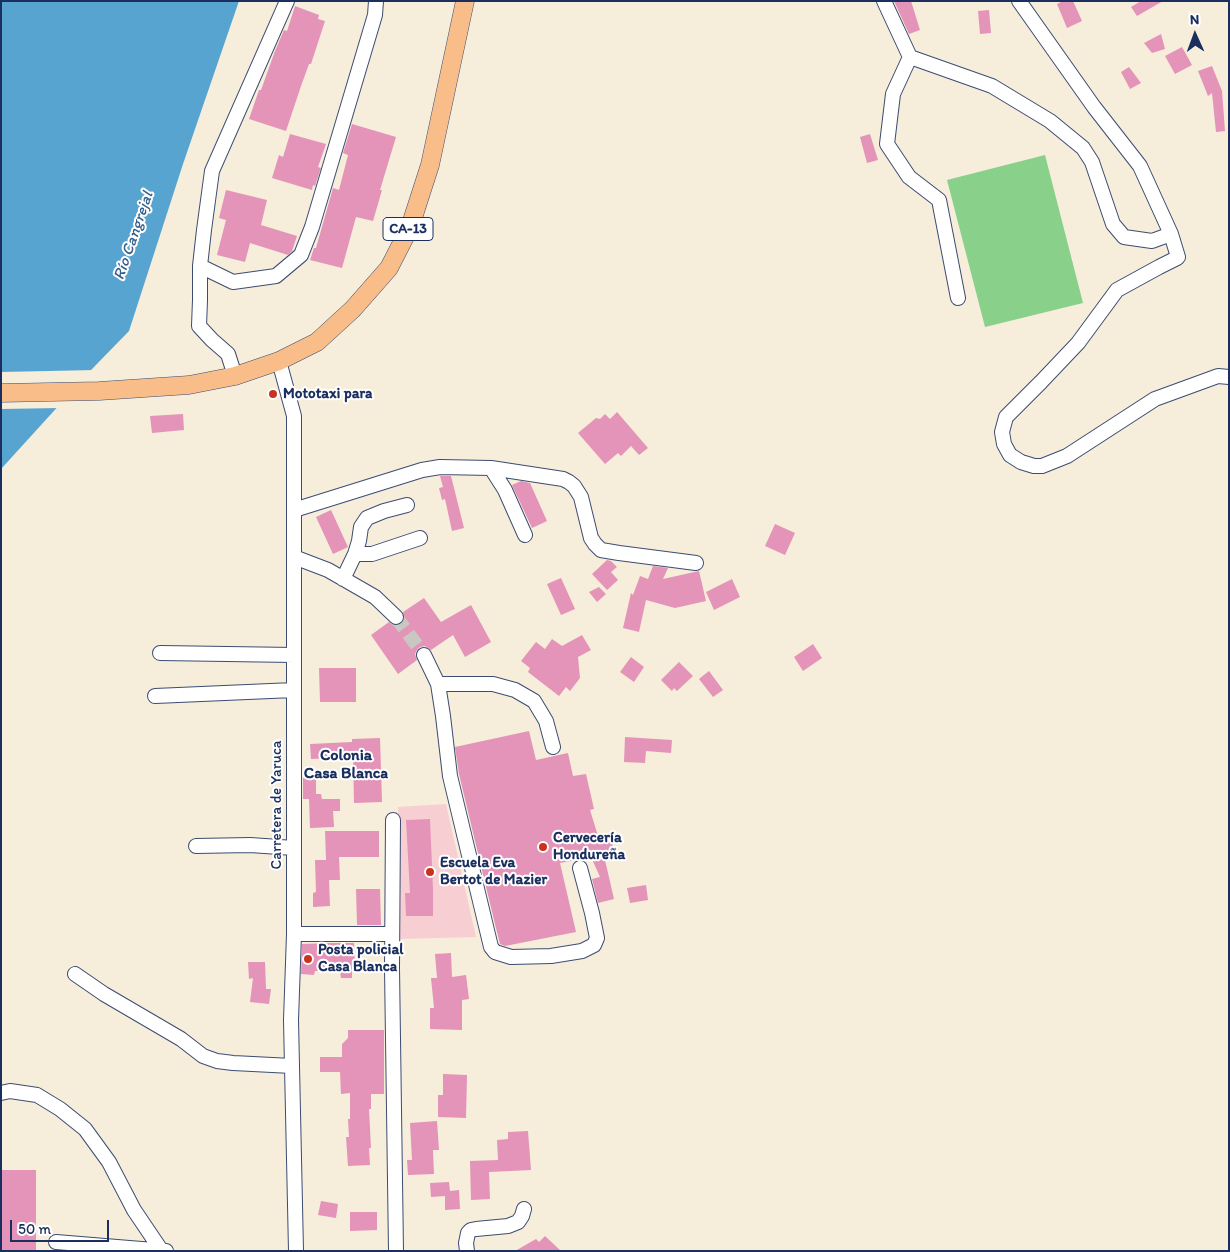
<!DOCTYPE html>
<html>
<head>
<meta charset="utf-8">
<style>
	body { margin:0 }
	#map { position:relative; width:1230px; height:1252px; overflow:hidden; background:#f6eddb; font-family:Itim,sans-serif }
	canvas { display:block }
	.frame { position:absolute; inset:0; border:2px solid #1b2f5e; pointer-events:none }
	.north { position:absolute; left:1170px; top:10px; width:50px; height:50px; -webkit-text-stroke:4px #fff; paint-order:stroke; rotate:358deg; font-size:14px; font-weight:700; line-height:20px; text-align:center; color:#1b2f5e }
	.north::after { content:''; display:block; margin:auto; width:18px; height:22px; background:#1b2f5e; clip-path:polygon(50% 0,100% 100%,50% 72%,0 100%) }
	.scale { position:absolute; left:10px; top:1220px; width:99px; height:22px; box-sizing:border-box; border:2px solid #1b2f5e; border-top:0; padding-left:6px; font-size:15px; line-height:18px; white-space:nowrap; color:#1b2f5e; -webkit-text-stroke:4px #fff; paint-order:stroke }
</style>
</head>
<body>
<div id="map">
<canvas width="1230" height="1252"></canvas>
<div class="frame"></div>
<div class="north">N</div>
<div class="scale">50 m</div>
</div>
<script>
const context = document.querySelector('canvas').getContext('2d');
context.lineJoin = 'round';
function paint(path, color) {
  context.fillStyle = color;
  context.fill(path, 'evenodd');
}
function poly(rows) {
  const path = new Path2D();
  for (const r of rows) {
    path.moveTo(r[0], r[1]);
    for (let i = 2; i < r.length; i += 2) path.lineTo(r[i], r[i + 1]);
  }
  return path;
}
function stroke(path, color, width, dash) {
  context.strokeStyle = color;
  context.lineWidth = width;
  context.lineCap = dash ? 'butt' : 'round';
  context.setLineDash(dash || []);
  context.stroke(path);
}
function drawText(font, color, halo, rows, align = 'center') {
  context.font = font + ' Itim,sans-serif';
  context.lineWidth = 4;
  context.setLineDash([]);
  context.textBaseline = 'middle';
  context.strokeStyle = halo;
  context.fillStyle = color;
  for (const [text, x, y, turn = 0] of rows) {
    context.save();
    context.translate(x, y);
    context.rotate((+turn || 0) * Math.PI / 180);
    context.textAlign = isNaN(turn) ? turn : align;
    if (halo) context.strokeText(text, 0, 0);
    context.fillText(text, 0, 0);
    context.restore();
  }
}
paint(poly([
	[446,804,476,937,399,939,398,807]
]), '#f7cfd2');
paint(poly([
	[1045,155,1083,303,985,327,947,180]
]), '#89d08a');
paint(poly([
	[1,1,239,1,183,164,129,331,93,368,1,469]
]), '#57a4d0');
paint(poly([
	[95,370,60,408,1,409,1,372]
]), '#f6eddb');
paint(poly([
	[894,1,911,1,920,30,909,34],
	[1063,1,1073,1,1082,21,1067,28,1057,4],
	[1141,1,1163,1,1137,16,1131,7],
	[295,6,319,15,318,19,325,21,311,64,309,64,301,86,286,131,249,119,259,90,261,90,275,51,284,30,287,31],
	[989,10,991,33,980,34,978,11],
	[1161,34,1165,49,1152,53,1144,43],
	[1182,47,1192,65,1175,74,1165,56],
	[1212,66,1222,91,1225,131,1216,132,1212,93,1208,96,1198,71],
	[1129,67,1141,83,1130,89,1121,72],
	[352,124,396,137,380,190,382,190,373,221,356,217,342,268,310,260,314,248,316,248,333,188,339,190,348,155,343,153],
	[290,134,326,144,318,167,321,168,315,186,313,185,312,190,272,178,279,155,283,157],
	[870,134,878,160,867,163,860,137],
	[226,190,267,200,261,225,297,236,292,251,288,255,250,243,245,262,217,255,226,220,219,218],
	[617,412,648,448,639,455,631,446,621,456,618,453,605,464,578,433,596,418,600,419,605,414,610,419],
	[183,414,184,430,152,433,150,416],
	[440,476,451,476,464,528,452,531,445,499,442,500,439,488,443,487],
	[521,481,530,483,547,521,532,528,512,485],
	[331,510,348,547,333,554,316,517],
	[775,524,795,533,785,555,765,546],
	[607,560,611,561,617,567,611,572,618,580,607,590,592,574],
	[653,566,668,568,663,579,699,571,706,601,675,608,646,600,639,632,623,628,631,593,633,595,640,576,648,579],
	[561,578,575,609,561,615,547,584],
	[732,579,740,597,714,610,706,592],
	[599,587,606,594,597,602,589,592],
	[424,598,441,622,471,605,491,642,465,657,453,635,431,650,425,646,420,647,417,650,415,654,417,660,398,674,371,635,389,622,394,626,398,625,402,623,405,619,403,612],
	[582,635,591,650,578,657,580,678,570,691,566,687,559,696,528,672,530,668,521,661,536,642,545,649,552,639,562,646],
	[813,644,822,658,803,671,794,657],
	[631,657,644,667,634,682,620,672],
	[679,662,693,676,677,691,674,688,672,691,661,680],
	[319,668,356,668,356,702,320,702],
	[709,671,723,690,713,697,699,679],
	[529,731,536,760,568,753,573,776,586,774,594,809,590,810,598,836,610,835,616,857,605,860,614,899,598,903,592,879,600,877,591,857,560,863,576,932,505,946,500,944,494,920,459,774,455,747],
	[625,737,672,740,671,753,646,751,645,763,624,762],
	[380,738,382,802,354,803,353,757,311,759,310,744,352,742,352,739],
	[316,777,316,794,321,794,322,799,340,799,340,811,333,811,334,827,310,828,309,799,303,799,303,778],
	[430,819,433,889,433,916,406,916,405,893,410,893,406,820],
	[325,831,379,831,379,857,339,857,340,880,329,880,330,906,313,907,313,893,316,892,315,860,326,860],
	[646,885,648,900,630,903,627,888],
	[356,889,380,889,381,925,357,925],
	[330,943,354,943,355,968,352,968,352,978,341,978,340,971,315,971,314,975,301,974,302,944],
	[451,953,452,977,466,975,469,999,462,1000,462,1030,430,1029,430,1008,434,1008,431,978,437,978,435,954],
	[248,962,265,962,266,989,271,989,269,1004,250,1002,253,978,249,979],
	[348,1030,384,1030,384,1094,371,1094,371,1109,369,1109,371,1148,369,1148,370,1165,348,1166,346,1137,349,1137,348,1119,350,1119,350,1093,341,1094,340,1072,320,1072,320,1057,342,1057,342,1044,348,1038],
	[443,1074,467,1075,466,1118,438,1117,438,1095,443,1095],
	[437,1121,439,1150,433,1150,434,1174,408,1175,407,1160,412,1160,410,1123],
	[528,1131,531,1170,489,1172,490,1199,471,1200,470,1161,498,1160,497,1140,508,1139,508,1132],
	[1,1170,36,1170,36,1251,1,1251],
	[449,1182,450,1191,459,1190,460,1209,445,1210,445,1196,431,1197,430,1183],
	[321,1201,338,1204,336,1218,318,1215],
	[350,1212,377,1212,377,1230,350,1231],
	[545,1236,561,1251,515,1251,536,1239,539,1242]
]), '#e394b8');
stroke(poly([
	[396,617,424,655]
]), '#cac7c2', 14, [14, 7]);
const minor = poly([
	[884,1,910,57,893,94,887,144,909,177,939,200,958,298],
	[1019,1,1094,107,1140,166,1171,234,1178,257,1177,258,1159,267,1117,290,1078,343,1041,382,1006,417,1002,432,1004,444,1010,455,1021,462,1034,466,1042,466,1067,456,1155,399,1218,376,1229,377],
	[910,57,992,86,1050,121,1083,148,1092,162,1113,224,1124,237,1152,241,1171,234],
	[200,266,233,282,276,276,301,255,312,227,375,15,376,1],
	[279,361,294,416,294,934,291,1020,296,1251],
	[235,376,228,354,212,340,199,326,200,300,200,266,204,230,212,171,287,1],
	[491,468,505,490,525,535],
	[294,510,422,470,440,467,491,468,563,479,569,482,574,486,581,497,591,538,595,544,601,550,619,553,696,563],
	[355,554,372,554,420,538],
	[294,557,328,570,375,597,396,617],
	[343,579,355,554,359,541,361,527,367,518,384,511,407,505],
	[160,653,294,655],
	[424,655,438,684,443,716,450,776,491,947,495,952,511,957,551,956,582,951,594,945,597,938,592,913,580,868],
	[438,684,493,684,515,690,534,701,546,721,553,747],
	[155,696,294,690],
	[393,820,392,968,396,1251],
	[196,846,250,845,294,848],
	[294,934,392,934],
	[75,974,104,994,181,1039,203,1056,217,1061,233,1063,292,1066],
	[1,1093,10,1091,37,1095,60,1109,85,1129,109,1162,134,1210,161,1250],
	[56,1242,166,1251],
	[467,1251,466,1243,468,1233,471,1230,476,1229,508,1226,518,1222,522,1216,524,1209]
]);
const major = poly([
	[1,393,99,391,189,385,235,376,279,361,317,342,353,309,389,268,410,227,430,165,465,1]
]);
stroke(minor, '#3c4c71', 16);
stroke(major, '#3c4c71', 19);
stroke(minor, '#fff', 14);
stroke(major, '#f8bd89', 18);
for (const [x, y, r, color] of [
	[273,394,5,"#c8321e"],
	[543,847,5,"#c8321e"],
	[430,872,5,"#c8321e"],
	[308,959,5,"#c8321e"]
]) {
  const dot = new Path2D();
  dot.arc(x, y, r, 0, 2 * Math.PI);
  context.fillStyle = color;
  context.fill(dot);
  stroke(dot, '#fff', 2);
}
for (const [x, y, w] of [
	[408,229,50]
]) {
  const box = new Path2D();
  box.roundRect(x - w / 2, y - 11.5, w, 23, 4);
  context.fillStyle = '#fff';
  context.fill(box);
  stroke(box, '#1b2f5e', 1);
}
drawText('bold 14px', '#1b2f5e', null, [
	["CA-13",408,229]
]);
drawText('bold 15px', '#1b2f5e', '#fff', [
	["Mototaxi para",283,394],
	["Cervecería",553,838],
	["Hondureña",553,855],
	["Escuela Eva",440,863],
	["Bertot de Mazier",440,880],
	["Posta policial",318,950],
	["Casa Blanca",318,967]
], 'left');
drawText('15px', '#1b2f5e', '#fff', [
	["Carretera de Yaruca",277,805,-90]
]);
drawText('italic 16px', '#335e8c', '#fff', [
	["Río Cangrejal",134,236,-71]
]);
drawText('bold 16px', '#1b2f5e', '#fff', [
	["Colonia",346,756],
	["Casa Blanca",346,774]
]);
</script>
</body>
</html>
